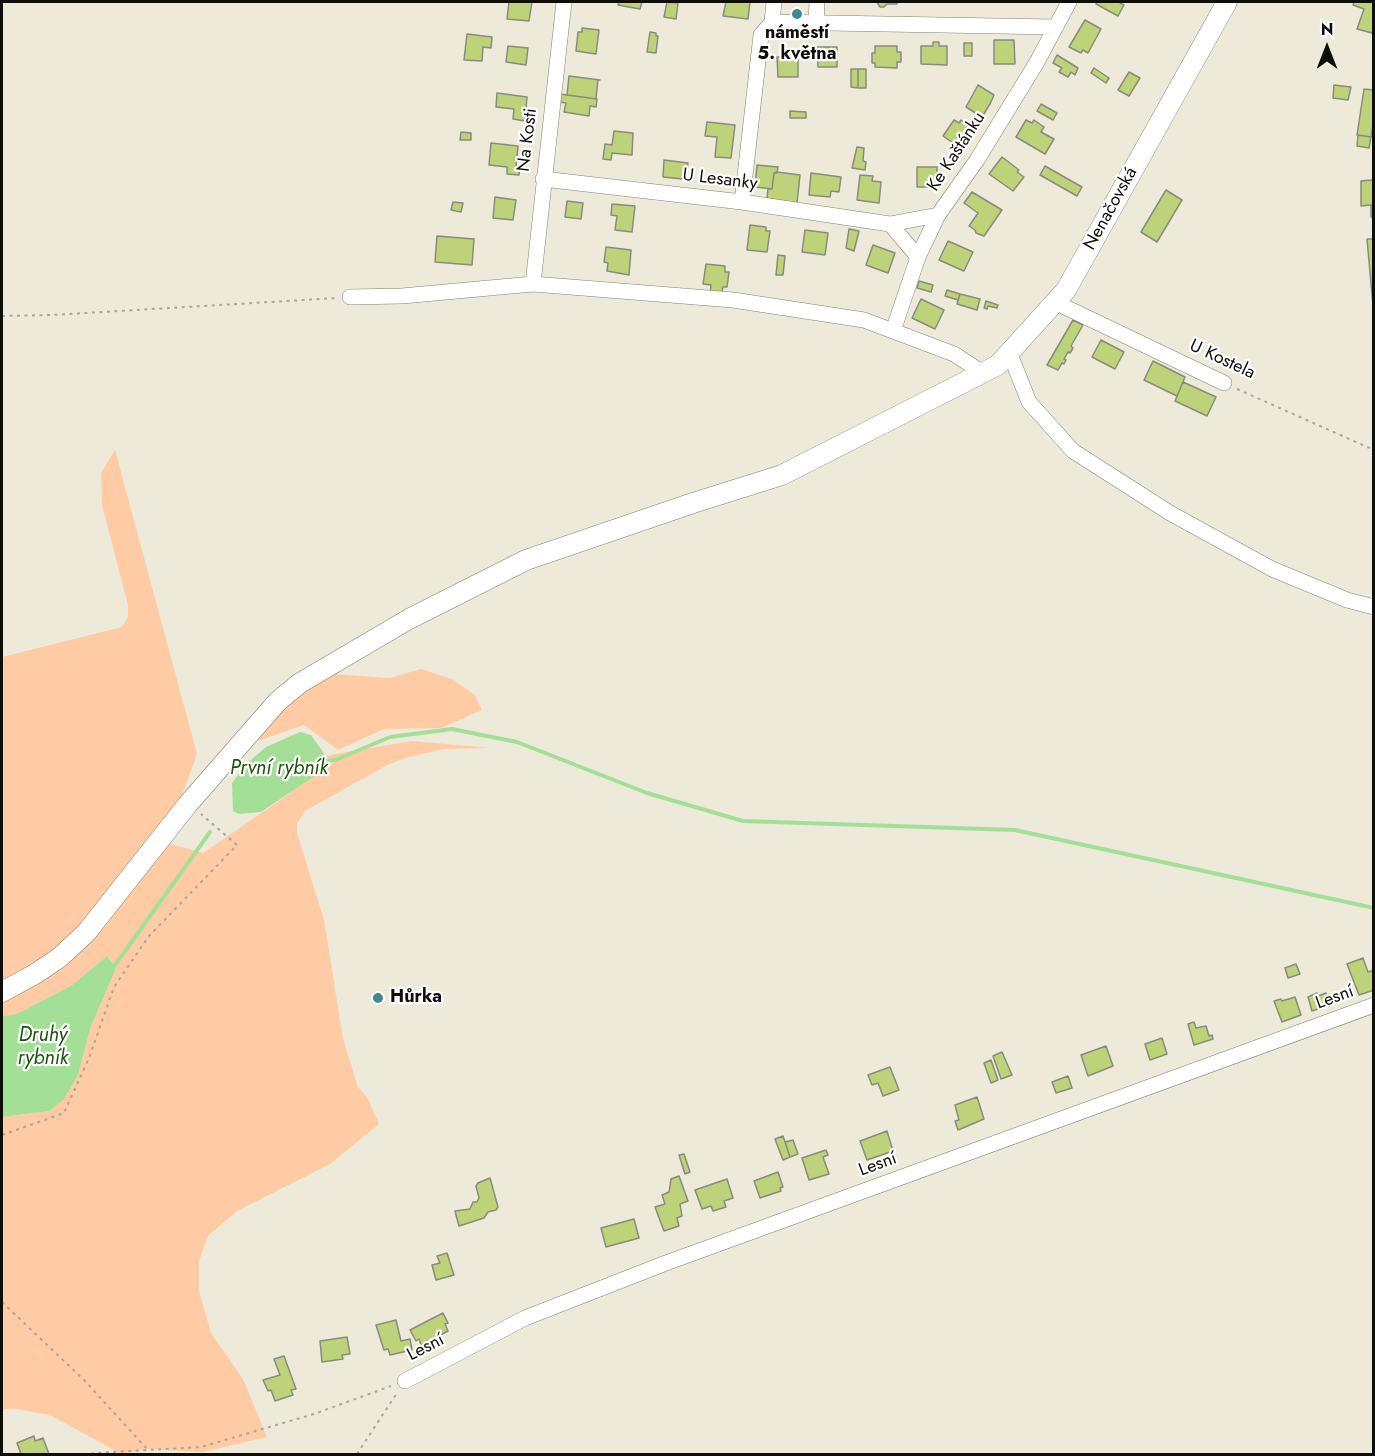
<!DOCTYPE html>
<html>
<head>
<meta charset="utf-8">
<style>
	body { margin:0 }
	#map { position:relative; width:1375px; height:1456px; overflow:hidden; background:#edeada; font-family:Jost,sans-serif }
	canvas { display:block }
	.frame { position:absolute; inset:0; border:3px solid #0e0d08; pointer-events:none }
	.north { position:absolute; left:1297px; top:18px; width:60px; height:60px; -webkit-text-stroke:4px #fff; paint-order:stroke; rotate:0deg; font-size:16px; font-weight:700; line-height:24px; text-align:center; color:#0e0d08 }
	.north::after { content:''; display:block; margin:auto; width:21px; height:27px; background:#0e0d08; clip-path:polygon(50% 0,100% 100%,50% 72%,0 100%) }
</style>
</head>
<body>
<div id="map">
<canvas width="1375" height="1456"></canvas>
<div class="frame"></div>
<div class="north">N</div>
</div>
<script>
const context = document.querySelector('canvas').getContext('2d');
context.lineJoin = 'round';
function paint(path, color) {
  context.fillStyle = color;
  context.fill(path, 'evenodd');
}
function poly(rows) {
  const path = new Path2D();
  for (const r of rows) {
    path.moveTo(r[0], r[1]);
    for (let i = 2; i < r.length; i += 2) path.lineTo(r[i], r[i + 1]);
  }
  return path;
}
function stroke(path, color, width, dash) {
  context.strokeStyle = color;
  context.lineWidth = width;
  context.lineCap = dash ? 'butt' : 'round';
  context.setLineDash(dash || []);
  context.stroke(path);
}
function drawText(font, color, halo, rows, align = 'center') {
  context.font = font + ' Jost,sans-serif';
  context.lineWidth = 4.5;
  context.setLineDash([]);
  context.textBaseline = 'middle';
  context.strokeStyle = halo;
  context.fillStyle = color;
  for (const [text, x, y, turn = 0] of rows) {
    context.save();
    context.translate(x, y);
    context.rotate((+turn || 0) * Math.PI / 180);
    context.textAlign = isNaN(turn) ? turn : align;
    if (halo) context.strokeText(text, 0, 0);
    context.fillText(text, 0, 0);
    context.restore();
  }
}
paint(poly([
	[115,450,197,754,181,798,80,927,54,951,2,983,2,657,122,627,128,617,128,605,102,505,101,473],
	[421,669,452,679,475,695,482,710,441,728,384,729,338,750,304,725,258,741,277,714,308,688,332,674,390,678],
	[412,741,490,748,444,749,409,757,389,764,305,811,297,823,297,833,324,920,343,1039,358,1087,367,1097,379,1124,330,1164,237,1211,208,1236,199,1261,199,1291,211,1333,243,1379,267,1437,203,1452,148,1449,121,1454,50,1415,16,1409,2,1409,2,1117,49,1111,78,1075,91,1026,115,971,115,966,107,956,72,985,17,1014,2,1016,2,1000,167,843,203,853,289,794,326,760,324,756]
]), '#fecba4');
paint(poly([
	[300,732,311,735,323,752,326,760,319,773,261,812,239,814,233,811,232,783,246,764,266,747],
	[107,956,115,966,115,971,91,1026,78,1075,64,1099,49,1111,2,1117,2,1016,17,1014,72,985]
]), '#a4df97');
stroke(poly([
	[323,762,338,759,390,737,452,729,517,742,647,793,743,821,1015,830,1374,908],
	[113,968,210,832]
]), '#a4df97', 4);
const building = poly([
	[509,2,532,2,529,21,507,19,509,2],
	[619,2,642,2,640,9,618,5,619,2],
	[667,2,678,3,676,19,664,17,667,2],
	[726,2,750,2,748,19,723,16,726,2],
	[877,2,897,2,897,4,887,4,884,7,880,7,877,2],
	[1097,2,1121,2,1120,3,1124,5,1118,16,1096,4,1097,2],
	[1354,2,1374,2,1374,29,1372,33,1357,29,1364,9,1353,5,1354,2],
	[1085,20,1101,29,1088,53,1083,50,1081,53,1069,47,1085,20],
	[582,28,599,30,596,54,576,51,578,32,582,32,582,28],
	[650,32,656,33,656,36,658,36,656,53,647,52,650,32],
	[467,34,492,37,491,48,483,47,482,61,464,60,467,34],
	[994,40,1014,40,1015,64,994,64,994,40],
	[933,42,939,42,939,46,947,46,947,65,921,64,921,46,933,46,933,42],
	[964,43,972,43,972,56,964,56,964,43],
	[508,46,528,48,526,65,506,62,508,46],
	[875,46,897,46,897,52,901,52,901,62,897,62,897,68,875,67,875,63,872,63,872,53,875,53,875,46],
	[817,47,837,47,837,67,818,67,817,47],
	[784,53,798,53,798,77,778,77,777,57,784,57,784,53],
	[1057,55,1078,68,1075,75,1071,72,1068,77,1059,72,1062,68,1053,63,1057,55],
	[1094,68,1109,78,1106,83,1091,73,1094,68],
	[851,69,858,69,858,88,851,87,851,69],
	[858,69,866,69,866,88,858,88,858,69],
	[1129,72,1140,78,1129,96,1118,90,1129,72],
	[569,76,600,80,598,80,596,98,597,99,567,95,569,76],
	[978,85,994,95,990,104,982,117,966,107,978,85],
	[1334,85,1351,87,1348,100,1333,98,1334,85],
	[1364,89,1374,90,1374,118,1371,137,1357,135,1364,89],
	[497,93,527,97,525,121,513,119,514,109,496,107,497,93],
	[560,94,597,99,596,107,590,106,589,116,564,112,566,103,559,102,560,94],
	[1041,104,1057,113,1053,120,1037,111,1041,104],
	[790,111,806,112,806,118,790,118,790,111],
	[954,120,959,123,961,120,968,125,966,128,971,132,959,147,943,136,954,120],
	[1026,120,1032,123,1034,120,1044,127,1041,132,1054,139,1045,154,1016,137,1026,120],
	[707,122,735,125,731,158,715,157,717,137,705,136,707,122],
	[614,131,633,133,632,155,612,153,611,160,603,159,605,144,612,145,614,131],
	[461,132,471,133,471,140,460,140,461,132],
	[1358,135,1371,137,1369,148,1357,146,1358,135],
	[491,143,518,146,516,167,520,167,519,175,507,174,507,167,489,165,491,143],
	[857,147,864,148,863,161,866,162,865,170,852,168,857,147],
	[1002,157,1019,170,1017,172,1024,177,1013,191,989,174,1002,157],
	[664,160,688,163,687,171,683,171,682,179,663,177,664,160],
	[757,165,778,167,777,173,774,173,772,189,755,187,757,165],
	[1045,166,1082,187,1077,196,1040,175,1045,166],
	[917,167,937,167,937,175,941,175,940,187,917,187,917,167],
	[777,172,800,175,797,203,767,199,768,189,772,189,774,173,777,172],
	[811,173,841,177,839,192,831,191,830,197,809,195,811,173],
	[860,175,873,176,872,181,881,182,879,203,857,200,860,175],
	[1371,180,1374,180,1374,217,1371,217,1371,205,1361,206,1361,181,1371,180],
	[1166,190,1182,200,1157,242,1141,232,1166,190],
	[972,192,1002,210,984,236,976,233,975,230,969,226,978,213,964,203,972,192],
	[495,197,516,200,513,220,493,218,495,197],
	[567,201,583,203,581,219,565,217,567,201],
	[453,202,463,203,461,212,451,210,453,202],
	[612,204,635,206,632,232,615,230,617,216,611,215,612,204],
	[750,225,766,227,766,231,770,231,767,252,747,250,750,225],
	[849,229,859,231,854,251,846,248,849,229],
	[805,230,828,233,825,255,802,252,805,230],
	[437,236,474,239,472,265,435,262,437,236],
	[1367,239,1374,239,1374,317,1367,239],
	[948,241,973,252,964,271,939,260,948,241],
	[873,245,895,253,888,273,866,265,873,245],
	[606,247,631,250,629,275,607,271,608,263,604,262,606,247],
	[778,255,785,256,783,275,776,275,778,255],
	[706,264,725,266,725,272,729,272,727,287,723,287,721,297,710,296,711,285,703,284,706,264],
	[919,281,933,285,931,292,917,288,919,281],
	[947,290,960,294,958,300,945,296,947,290],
	[960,294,980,299,977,310,957,304,960,294],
	[921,299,944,310,935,329,912,318,921,299],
	[986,301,998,305,997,308,988,306,987,309,984,308,986,301],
	[1073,320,1083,325,1071,346,1073,348,1070,353,1068,352,1064,359,1066,360,1064,364,1062,363,1058,370,1047,365,1073,320],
	[1101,340,1124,352,1115,369,1092,357,1101,340],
	[1153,361,1185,377,1177,396,1144,380,1153,361],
	[1183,382,1216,397,1207,416,1175,401,1183,382],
	[1363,958,1368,972,1374,970,1374,990,1359,995,1347,964,1363,958],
	[1296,964,1300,974,1288,978,1285,968,1296,964],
	[1317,993,1318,996,1326,993,1330,1005,1312,1011,1308,997,1317,993],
	[1295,997,1301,1015,1282,1022,1274,1001,1281,999,1282,1001,1295,997],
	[1194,1022,1196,1028,1206,1026,1209,1036,1212,1035,1213,1039,1194,1045,1188,1024,1194,1022],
	[1162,1038,1167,1054,1150,1060,1145,1044,1162,1038],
	[1106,1046,1113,1066,1088,1076,1081,1055,1106,1046],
	[1002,1052,1012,1075,1001,1079,993,1056,1002,1052],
	[991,1060,998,1080,991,1083,984,1063,991,1060],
	[890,1067,899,1090,883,1096,878,1083,872,1085,868,1075,890,1067],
	[1068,1076,1072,1088,1056,1093,1052,1082,1068,1076],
	[977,1097,984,1119,958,1130,955,1121,959,1120,955,1105,977,1097],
	[887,1131,893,1151,867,1160,860,1141,887,1131],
	[783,1136,790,1157,783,1160,775,1139,783,1136],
	[793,1140,798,1154,790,1157,785,1142,793,1140],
	[826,1150,828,1155,823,1157,829,1174,809,1180,802,1158,826,1150],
	[684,1154,690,1172,685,1174,679,1155,684,1154],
	[778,1172,783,1187,780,1188,781,1191,760,1198,754,1181,778,1172],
	[679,1176,688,1201,680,1204,682,1216,677,1218,679,1226,664,1231,655,1207,665,1204,662,1195,669,1192,671,1179,679,1176],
	[490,1178,498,1207,496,1210,488,1212,484,1218,459,1226,455,1211,470,1209,473,1202,477,1202,479,1198,476,1186,478,1183,490,1178],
	[727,1179,733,1198,724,1201,726,1207,713,1211,711,1206,702,1209,695,1190,727,1179],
	[634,1219,639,1238,606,1247,601,1228,634,1219],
	[447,1253,454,1275,436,1280,432,1265,440,1263,437,1256,447,1253],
	[443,1313,448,1323,445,1324,448,1331,421,1345,419,1339,416,1341,410,1330,443,1313],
	[396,1320,401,1341,410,1339,412,1350,390,1355,388,1349,384,1350,376,1325,396,1320],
	[347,1337,350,1354,342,1355,343,1359,322,1362,320,1341,347,1337],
	[284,1356,296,1389,291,1390,293,1395,275,1401,271,1390,268,1391,263,1380,280,1375,274,1359,284,1356],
	[34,1436,35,1441,43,1438,49,1454,21,1454,17,1443,34,1436]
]);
paint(building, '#bed27a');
stroke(building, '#888c7d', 1.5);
const minor = poly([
	[772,22,1054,27],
	[772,22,774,2],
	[816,23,817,2],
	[543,179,742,202,890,224,938,215],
	[742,202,761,35,772,22],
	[890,224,918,257],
	[533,284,564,2],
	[350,297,402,296,533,284,733,300,864,320,954,354,983,373],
	[1059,299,1065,307,1224,383],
	[893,331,918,257,938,215,977,160,1037,62,1069,2],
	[1010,354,1029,402,1073,451,1170,513,1272,569,1347,600,1374,607],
	[405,1381,525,1318,666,1263,1374,1005]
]);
const tertiary = poly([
	[2,992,35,974,59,958,86,933,188,804,278,701,300,683,409,619,526,560,693,503,782,475,998,365,1066,290,1227,2]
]);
stroke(minor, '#848173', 16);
stroke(tertiary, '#848173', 21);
stroke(poly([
	[2,316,52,315,337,298],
	[1237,389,1374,450],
	[2,1135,64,1113,89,1058,114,987,149,936,237,845,201,814],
	[2,1302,85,1381,147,1449],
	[91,1454,94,1453,201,1447,314,1414,391,1386],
	[357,1454,397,1393]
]), '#a9a69a', 2, [3, 4.5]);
stroke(minor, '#fff', 15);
stroke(tertiary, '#fff', 20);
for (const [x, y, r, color] of [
	[797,14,6,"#41898d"],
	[378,998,6,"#41898d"]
]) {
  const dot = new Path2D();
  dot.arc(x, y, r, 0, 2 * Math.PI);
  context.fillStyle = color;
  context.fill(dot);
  stroke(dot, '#fff', 2);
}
drawText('bold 18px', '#0e0d08', '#fff', [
	["náměstí",797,34],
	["5. května",797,55],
	["Hůrka",390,998,"left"]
]);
drawText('18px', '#0e0d08', '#fff', [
	["Na Kosti",528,140,-83],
	["Ke Kaštánku",957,152,-57],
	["U Lesanky",720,180,7],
	["Nenačovská",1111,209,-61],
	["U Kostela",1222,360,25],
	["Lesní",1335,998,-20],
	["Lesní",878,1165,-20],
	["Lesní",426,1348,-27]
]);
drawText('italic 20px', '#1c530b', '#fff', [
	["První rybník",279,769],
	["Druhý",43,1036],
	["rybník",43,1059]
]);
</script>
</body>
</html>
